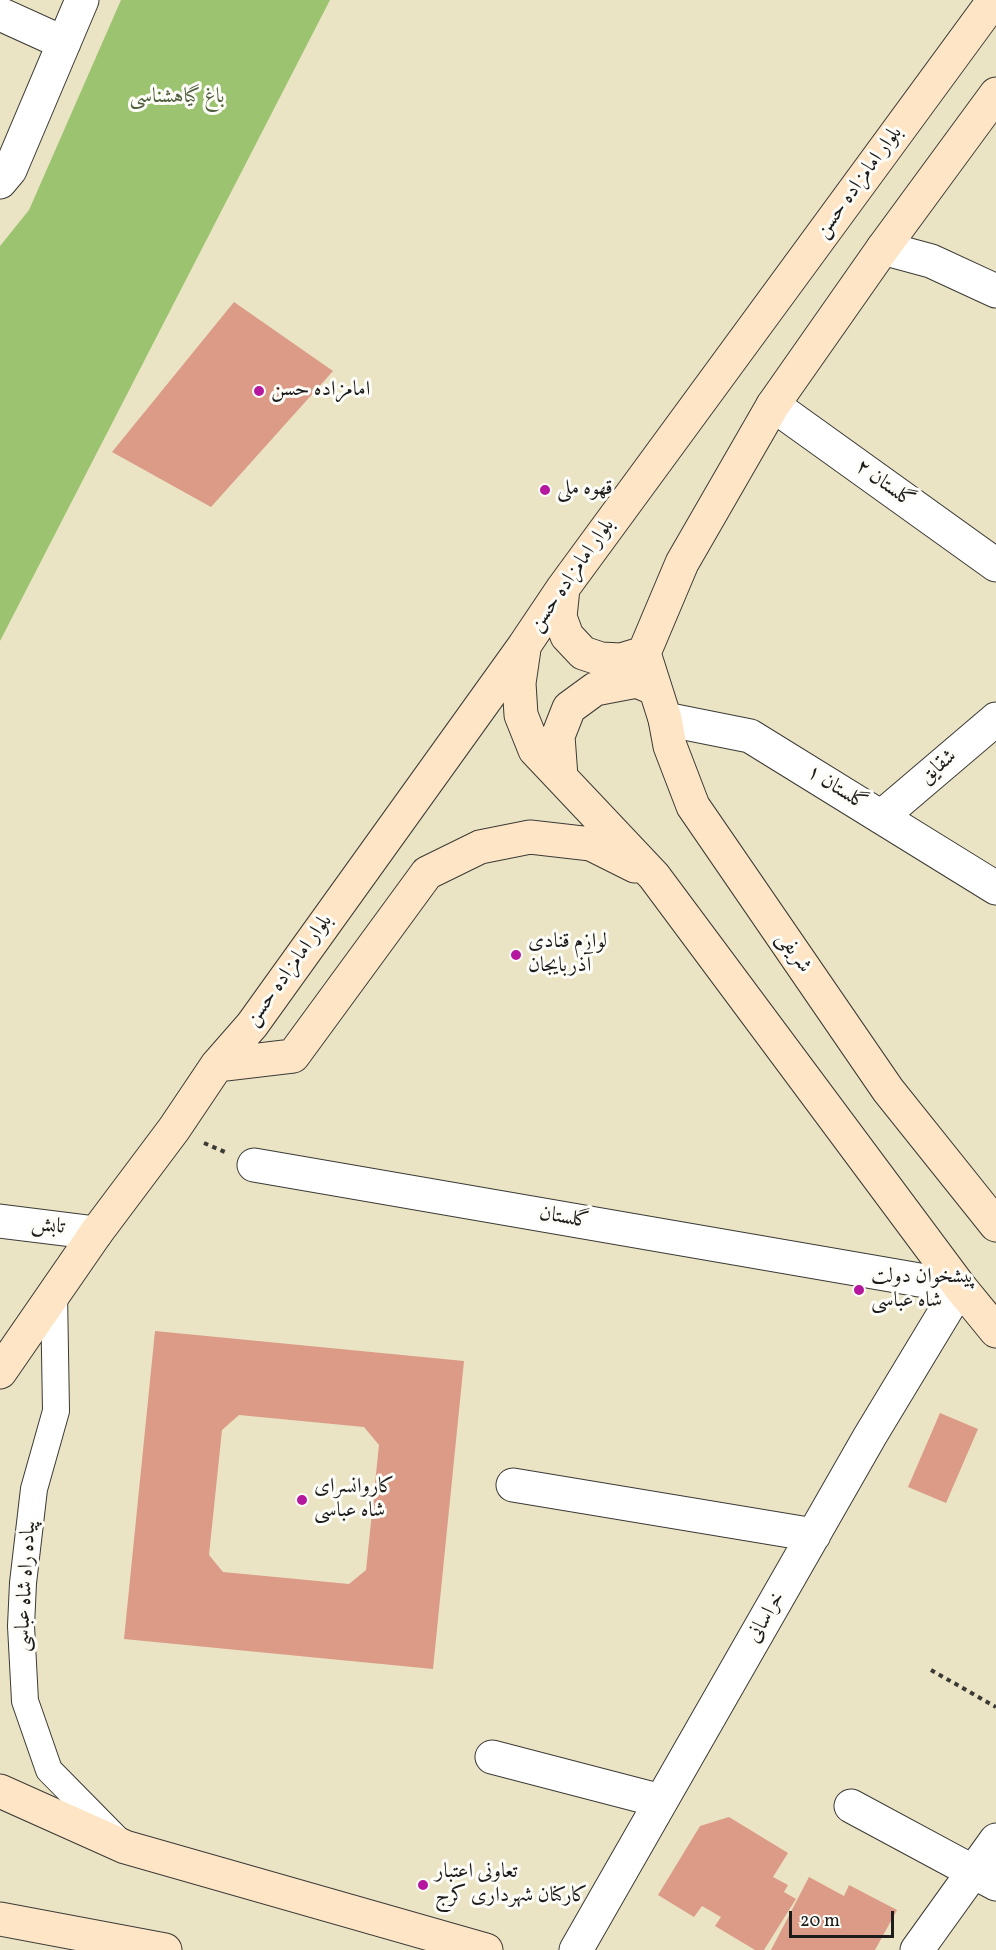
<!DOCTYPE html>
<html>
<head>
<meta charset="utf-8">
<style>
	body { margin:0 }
	#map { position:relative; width:996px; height:1950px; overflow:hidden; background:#eae4c5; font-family:Vollkorn,serif }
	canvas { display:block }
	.scale { position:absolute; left:789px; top:1911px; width:105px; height:27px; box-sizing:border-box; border:3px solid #1c1c1c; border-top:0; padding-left:8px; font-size:18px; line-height:21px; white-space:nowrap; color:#1c1c1c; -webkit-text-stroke:4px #fdfcf7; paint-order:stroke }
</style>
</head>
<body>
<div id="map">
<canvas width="996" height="1950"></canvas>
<div class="scale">20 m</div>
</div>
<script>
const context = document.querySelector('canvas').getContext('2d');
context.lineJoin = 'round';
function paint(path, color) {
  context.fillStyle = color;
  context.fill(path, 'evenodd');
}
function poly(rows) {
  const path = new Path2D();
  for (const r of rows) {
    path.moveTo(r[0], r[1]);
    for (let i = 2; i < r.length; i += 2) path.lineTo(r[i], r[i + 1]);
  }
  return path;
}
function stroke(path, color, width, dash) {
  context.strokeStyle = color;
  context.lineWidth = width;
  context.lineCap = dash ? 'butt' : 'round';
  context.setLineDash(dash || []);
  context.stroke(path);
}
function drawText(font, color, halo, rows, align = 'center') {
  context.font = font + ' Vollkorn,Amiri,serif';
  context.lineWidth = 6;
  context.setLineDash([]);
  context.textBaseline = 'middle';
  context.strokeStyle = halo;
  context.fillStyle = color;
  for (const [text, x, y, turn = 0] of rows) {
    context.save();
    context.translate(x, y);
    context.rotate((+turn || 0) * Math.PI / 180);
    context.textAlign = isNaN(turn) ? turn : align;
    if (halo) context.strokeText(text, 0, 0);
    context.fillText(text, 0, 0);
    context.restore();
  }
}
paint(poly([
	[121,0,330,0,0,641,0,246,29,210]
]), '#9cc470');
paint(poly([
	[234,302,333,371,211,507,112,452],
	[155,1331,464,1361,433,1669,124,1639],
	[239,1415,364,1427,379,1445,366,1570,349,1584,223,1572,209,1555,222,1430],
	[940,1413,978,1429,946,1503,908,1487],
	[729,1817,788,1853,773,1877,788,1885,784,1892,796,1899,764,1950,755,1950,715,1926,721,1917,702,1906,694,1917,658,1895,700,1826],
	[809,1877,844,1896,849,1885,897,1910,875,1950,771,1950]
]), '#db9b87');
const pedestrian = poly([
	[54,1293,56,1411,34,1489,23,1583,21,1626,25,1701,49,1770,117,1839]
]);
const minor = poly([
	[0,14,64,43],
	[0,182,10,170,82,0],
	[883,248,931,261,996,291],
	[773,405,996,565],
	[665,719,750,736,996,888],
	[881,817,996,719],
	[254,1165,960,1287,870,1436,576,1950],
	[0,1221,96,1233],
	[513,1485,814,1535],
	[492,1757,661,1801],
	[851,1806,996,1884],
	[917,1950,996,1840]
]);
const secondary = poly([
	[563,588,560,617,567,636,583,653,601,659,621,660,644,653],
	[524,649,519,683,521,715,535,750,654,876,960,1287,996,1331],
	[644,653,665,719,670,746,693,806,888,1090,996,1225],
	[644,653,682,563,773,405,883,248,996,94],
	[561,777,558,736,569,708,595,689,637,681,655,689],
	[217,1065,293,1056,427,873,480,847,530,837,591,844,635,866],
	[0,1372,96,1233,174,1129,217,1065,252,1025,524,646,563,588,994,0],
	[0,1791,125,1847,486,1950],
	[0,1919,165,1950]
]);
stroke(pedestrian, '#3b3a35', 28);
stroke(minor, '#3b3a35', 35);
stroke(secondary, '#3b3a35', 35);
stroke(poly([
	[204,1143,225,1152],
	[931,1670,996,1707]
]), '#3b3a35', 4, [4.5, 4.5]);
stroke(pedestrian, '#fff', 26);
stroke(minor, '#fff', 33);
stroke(secondary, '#fee5c5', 33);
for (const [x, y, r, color] of [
	[259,391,6,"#b5179e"],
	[545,490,6,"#b5179e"],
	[516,955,6,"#b5179e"],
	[859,1290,6,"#b5179e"],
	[302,1500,6,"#b5179e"],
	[423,1885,6,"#b5179e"]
]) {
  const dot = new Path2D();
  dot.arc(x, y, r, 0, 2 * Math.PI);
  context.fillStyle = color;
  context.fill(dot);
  stroke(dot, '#fdfcf7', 2);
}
drawText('21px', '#4f5f3e', '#fdfcf7', [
	["باغ گیاهشناسی",177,98]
]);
drawText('21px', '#1c1c1c', '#fdfcf7', [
	["بلوار امامزاده حسن",860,183,-54],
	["گلستان ۲",884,485,36],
	["بلوار امامزاده حسن",573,576,-55],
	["شقایق",939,768,-41],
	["گلستان ۱",836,789,32],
	["شریفی",793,953,55],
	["بلوار امامزاده حسن",290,971,-54],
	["گلستان",564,1219,10],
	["تابش",48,1227,7],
	["پیاده راه شاه عباسی",27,1586,-87],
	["خراسانی",767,1618,-60]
]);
drawText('21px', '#1c1c1c', '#fdfcf7', [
	["امامزاده حسن",271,391],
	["قهوه ملی",557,490],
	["لوازم قنادی",528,943],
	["آذربایجان",528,967],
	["پیشخوان دولت",871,1278],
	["شاه عباسی",871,1302],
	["کاروانسرای",314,1488],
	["شاه عباسی",314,1512],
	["تعاونی اعتبار",435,1873],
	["کارکنان شهرداری کرج",435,1897]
], 'left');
</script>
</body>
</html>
